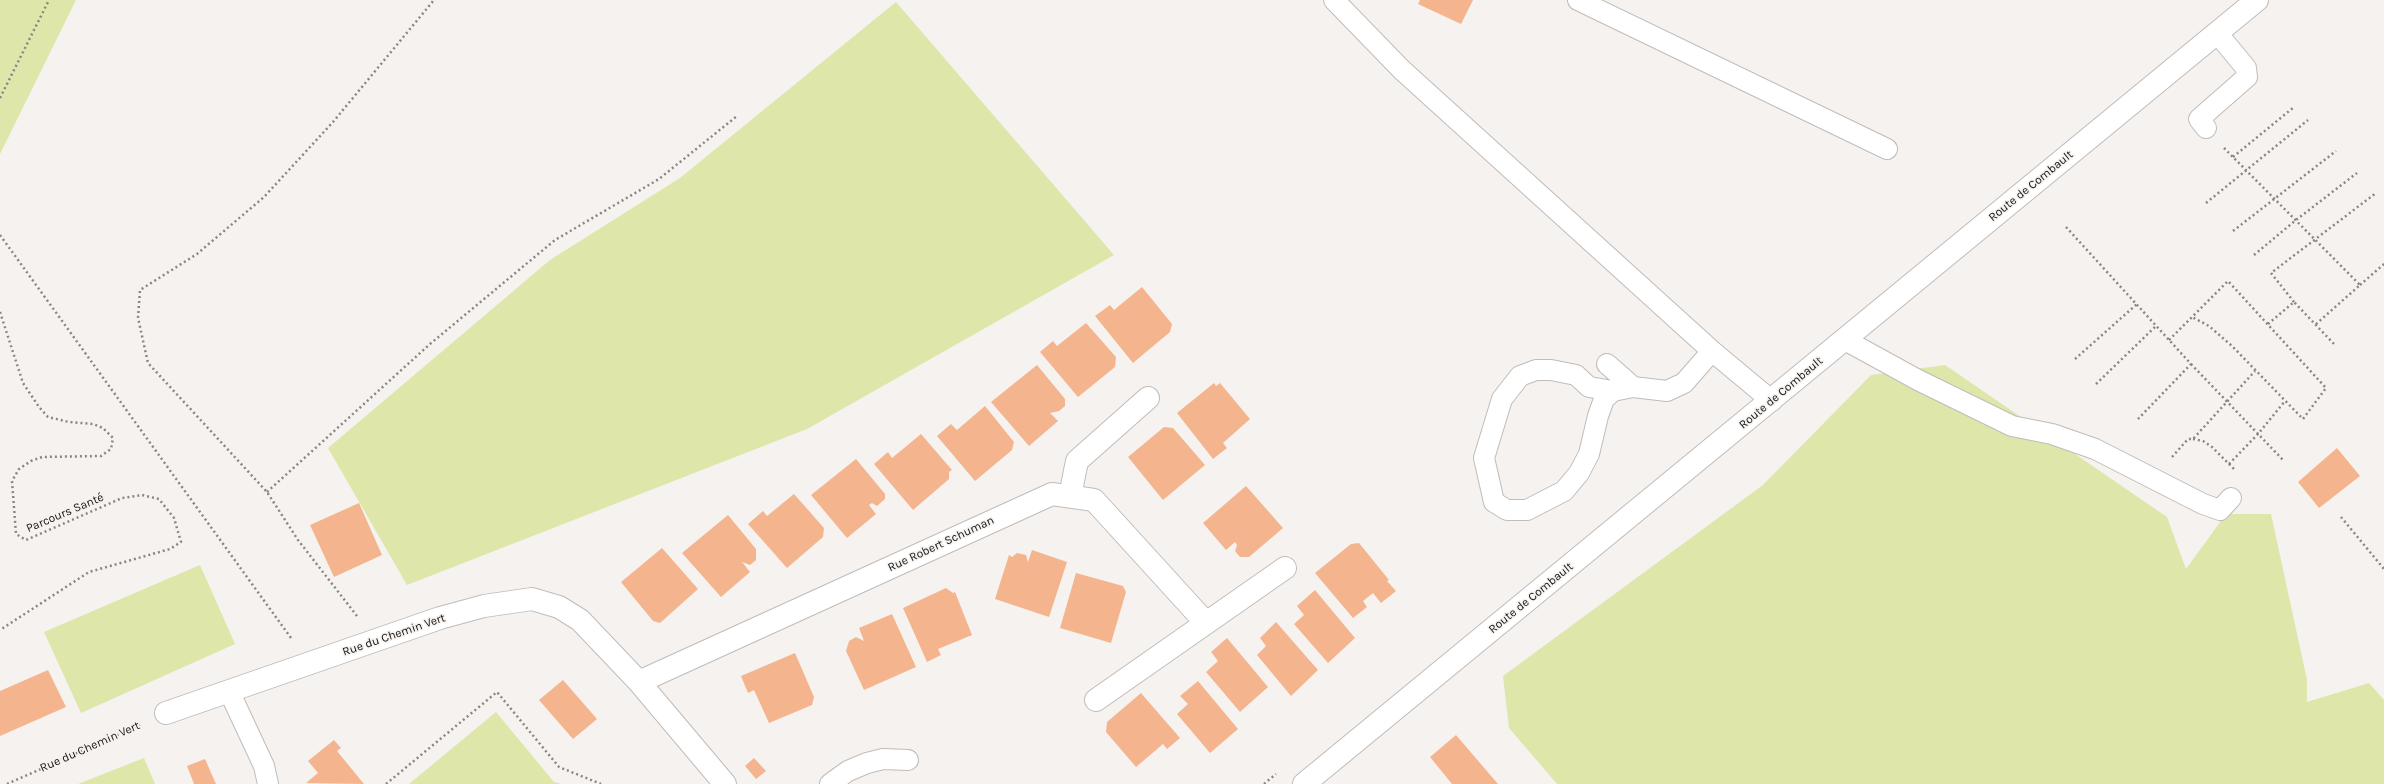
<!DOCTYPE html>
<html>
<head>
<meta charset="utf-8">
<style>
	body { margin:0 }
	canvas { display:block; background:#f5f2ef }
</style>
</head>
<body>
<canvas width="2384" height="784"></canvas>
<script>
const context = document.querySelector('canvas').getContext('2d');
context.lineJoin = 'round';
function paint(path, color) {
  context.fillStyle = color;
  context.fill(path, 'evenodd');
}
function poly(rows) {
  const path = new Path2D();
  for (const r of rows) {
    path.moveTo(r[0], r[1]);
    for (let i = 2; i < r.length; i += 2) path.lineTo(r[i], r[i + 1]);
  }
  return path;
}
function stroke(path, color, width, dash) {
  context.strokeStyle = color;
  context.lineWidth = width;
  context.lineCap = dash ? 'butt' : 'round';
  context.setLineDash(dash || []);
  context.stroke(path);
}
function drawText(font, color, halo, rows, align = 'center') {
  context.font = font + ' Karla,sans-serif';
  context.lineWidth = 3;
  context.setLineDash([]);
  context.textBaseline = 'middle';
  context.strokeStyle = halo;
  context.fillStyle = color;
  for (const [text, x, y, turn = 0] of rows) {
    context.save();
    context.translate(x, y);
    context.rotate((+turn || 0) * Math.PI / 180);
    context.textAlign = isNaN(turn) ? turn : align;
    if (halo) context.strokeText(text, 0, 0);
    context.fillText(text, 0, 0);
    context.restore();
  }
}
paint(poly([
	[0,0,76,0,0,154],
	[896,2,1114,255,807,429,407,585,328,448,550,260,680,178],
	[1945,365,2167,517,2186,569,2226,514,2271,514,2307,680,2307,702,2369,683,2384,700,2384,784,1557,784,1509,728,1503,676,1763,485,1871,375],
	[200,565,235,644,81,713,44,632],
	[496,712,554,782,562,784,409,784],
	[144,758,155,784,78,784]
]), '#dfe6aa');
paint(poly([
	[1420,0,1473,0,1461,24,1418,4],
	[1142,287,1172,324,1170,332,1133,363,1095,316,1110,305,1114,310],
	[1086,323,1116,357,1115,367,1078,397,1040,352,1053,341,1057,346],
	[1037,365,1065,399,1065,406,1059,411,1050,413,1058,421,1029,446,991,402],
	[1214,383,1216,386,1220,383,1250,419,1223,443,1227,448,1213,459,1177,413],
	[985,406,1014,442,1012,450,975,481,937,436,951,424,957,430],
	[1164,427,1173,428,1205,465,1163,500,1128,457],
	[921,434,952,470,949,472,949,479,913,510,874,464,888,452,892,458],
	[2337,448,2360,476,2319,508,2298,482],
	[856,459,885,494,885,499,877,506,872,503,869,505,876,514,847,538,811,495],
	[1246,486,1283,528,1249,557,1240,557,1235,551,1237,545,1235,542,1226,550,1203,523],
	[794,494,824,528,823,537,787,568,748,524,763,511,767,516],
	[359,503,382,555,334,577,310,525],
	[728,515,756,549,756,560,750,565,742,562,750,572,721,597,682,553],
	[1359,543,1389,580,1387,581,1396,591,1381,603,1373,593,1363,601,1367,607,1353,618,1315,573,1351,544],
	[662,548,698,589,660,623,653,621,621,582],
	[1032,550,1067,562,1049,617,995,599,1009,555,1012,557,1017,553,1026,555,1028,562],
	[1076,573,1123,586,1126,592,1111,643,1060,628],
	[946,588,953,593,955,592,972,635,938,649,941,655,927,662,903,608],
	[1315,590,1355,638,1328,663,1294,624,1304,615,1297,606],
	[892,614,916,667,864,690,846,651,849,641,856,637,864,641,859,628],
	[1276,622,1318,670,1291,696,1257,655,1266,646,1260,638],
	[1227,638,1268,687,1240,712,1206,672,1218,661,1211,652],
	[795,653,814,697,812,705,769,723,754,690,748,693,741,676],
	[48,670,66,707,0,736,0,691],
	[563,680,597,719,573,739,539,700],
	[1198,681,1238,729,1210,753,1177,714,1188,704,1180,696],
	[1141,693,1180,738,1167,749,1163,744,1136,767,1106,732,1107,722],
	[1456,735,1498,784,1452,784,1430,757],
	[334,740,341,748,337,751,364,784,306,783,318,773,308,761],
	[754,758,766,771,756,779,745,766],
	[205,759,216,784,194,784,187,766]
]), '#f4b58e');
const service = poly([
	[1334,0,1402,70,1712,351,1772,401],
	[1578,0,1887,149],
	[2206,128,2199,119,2247,77,2246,68,2217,33],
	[1845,340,1918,380,2012,426,2052,434,2095,449,2203,504,2220,510,2231,498],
	[1607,364,1633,387,1667,391,1684,383,1712,351],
	[1613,391,1604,399,1598,416,1589,454,1579,473,1564,491,1527,510,1507,510,1494,502,1484,458,1502,399,1520,376,1536,370,1551,370,1576,375,1589,387,1613,391,1633,387],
	[229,691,264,766,268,784],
	[830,784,848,771,867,763,883,759,908,760]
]);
const minor = poly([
	[1070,496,1077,461,1148,398],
	[639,682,1052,494,1094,500,1206,623],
	[1096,700,1285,568],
	[166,713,440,618,484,606,532,599,559,607,580,620,639,682,725,784]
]);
const tertiary = poly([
	[1304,784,2257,0]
]);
stroke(service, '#c0bcb9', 22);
stroke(minor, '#c0bcb9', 24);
stroke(tertiary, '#c0bcb9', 24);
stroke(poly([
	[0,98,49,0],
	[2224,148,2360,285,2315,325],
	[2233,157,2294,107],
	[2206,203,2308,120],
	[2066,227,2191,364,2138,419],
	[2233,231,2336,151],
	[0,235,291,638],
	[2254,255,2296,220,2357,173],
	[2360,285,2384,264],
	[2294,302,2271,273,2376,193],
	[0,312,23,383,39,407,48,417,69,422,93,424,103,428,113,438,111,449,101,456,42,457,31,461,19,469,12,481,16,534,26,540,122,498,142,495,159,499,174,518,181,542,170,549,89,572,0,630],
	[2268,324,2294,302,2334,344],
	[2169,340,2228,281,2326,388,2303,419,2232,346,2209,326,2192,317],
	[2075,359,2137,304],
	[2191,364,2284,461],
	[2096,384,2156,326],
	[2193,439,2203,441,2212,447,2235,470],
	[2172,457,2188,439,2193,439,2255,371],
	[2229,464,2258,434,2285,401],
	[267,492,430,344,555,240,659,179,737,116],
	[2341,517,2384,569],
	[357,616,298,540,267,492,148,363,138,318,140,290,197,254,264,197,333,122,434,0],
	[7,784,140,725],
	[386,784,497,692,559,767,601,784],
	[1264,784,1276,774]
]), '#888684', 2.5, [2, 3]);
stroke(service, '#fff', 20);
stroke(minor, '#fff', 22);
stroke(tertiary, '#fff', 22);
drawText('12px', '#161413', '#f5f2ef', [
	["Route de Combault",2031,186,-39],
	["Route de Combault",1781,393,-40],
	["Parcours Santé",65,513,-23],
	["Rue Robert Schuman",941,544,-25],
	["Route de Combault",1531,598,-39],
	["Rue du Chemin Vert",394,635,-19],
	["Rue du Chemin Vert",90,747,-24]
]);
</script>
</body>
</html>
